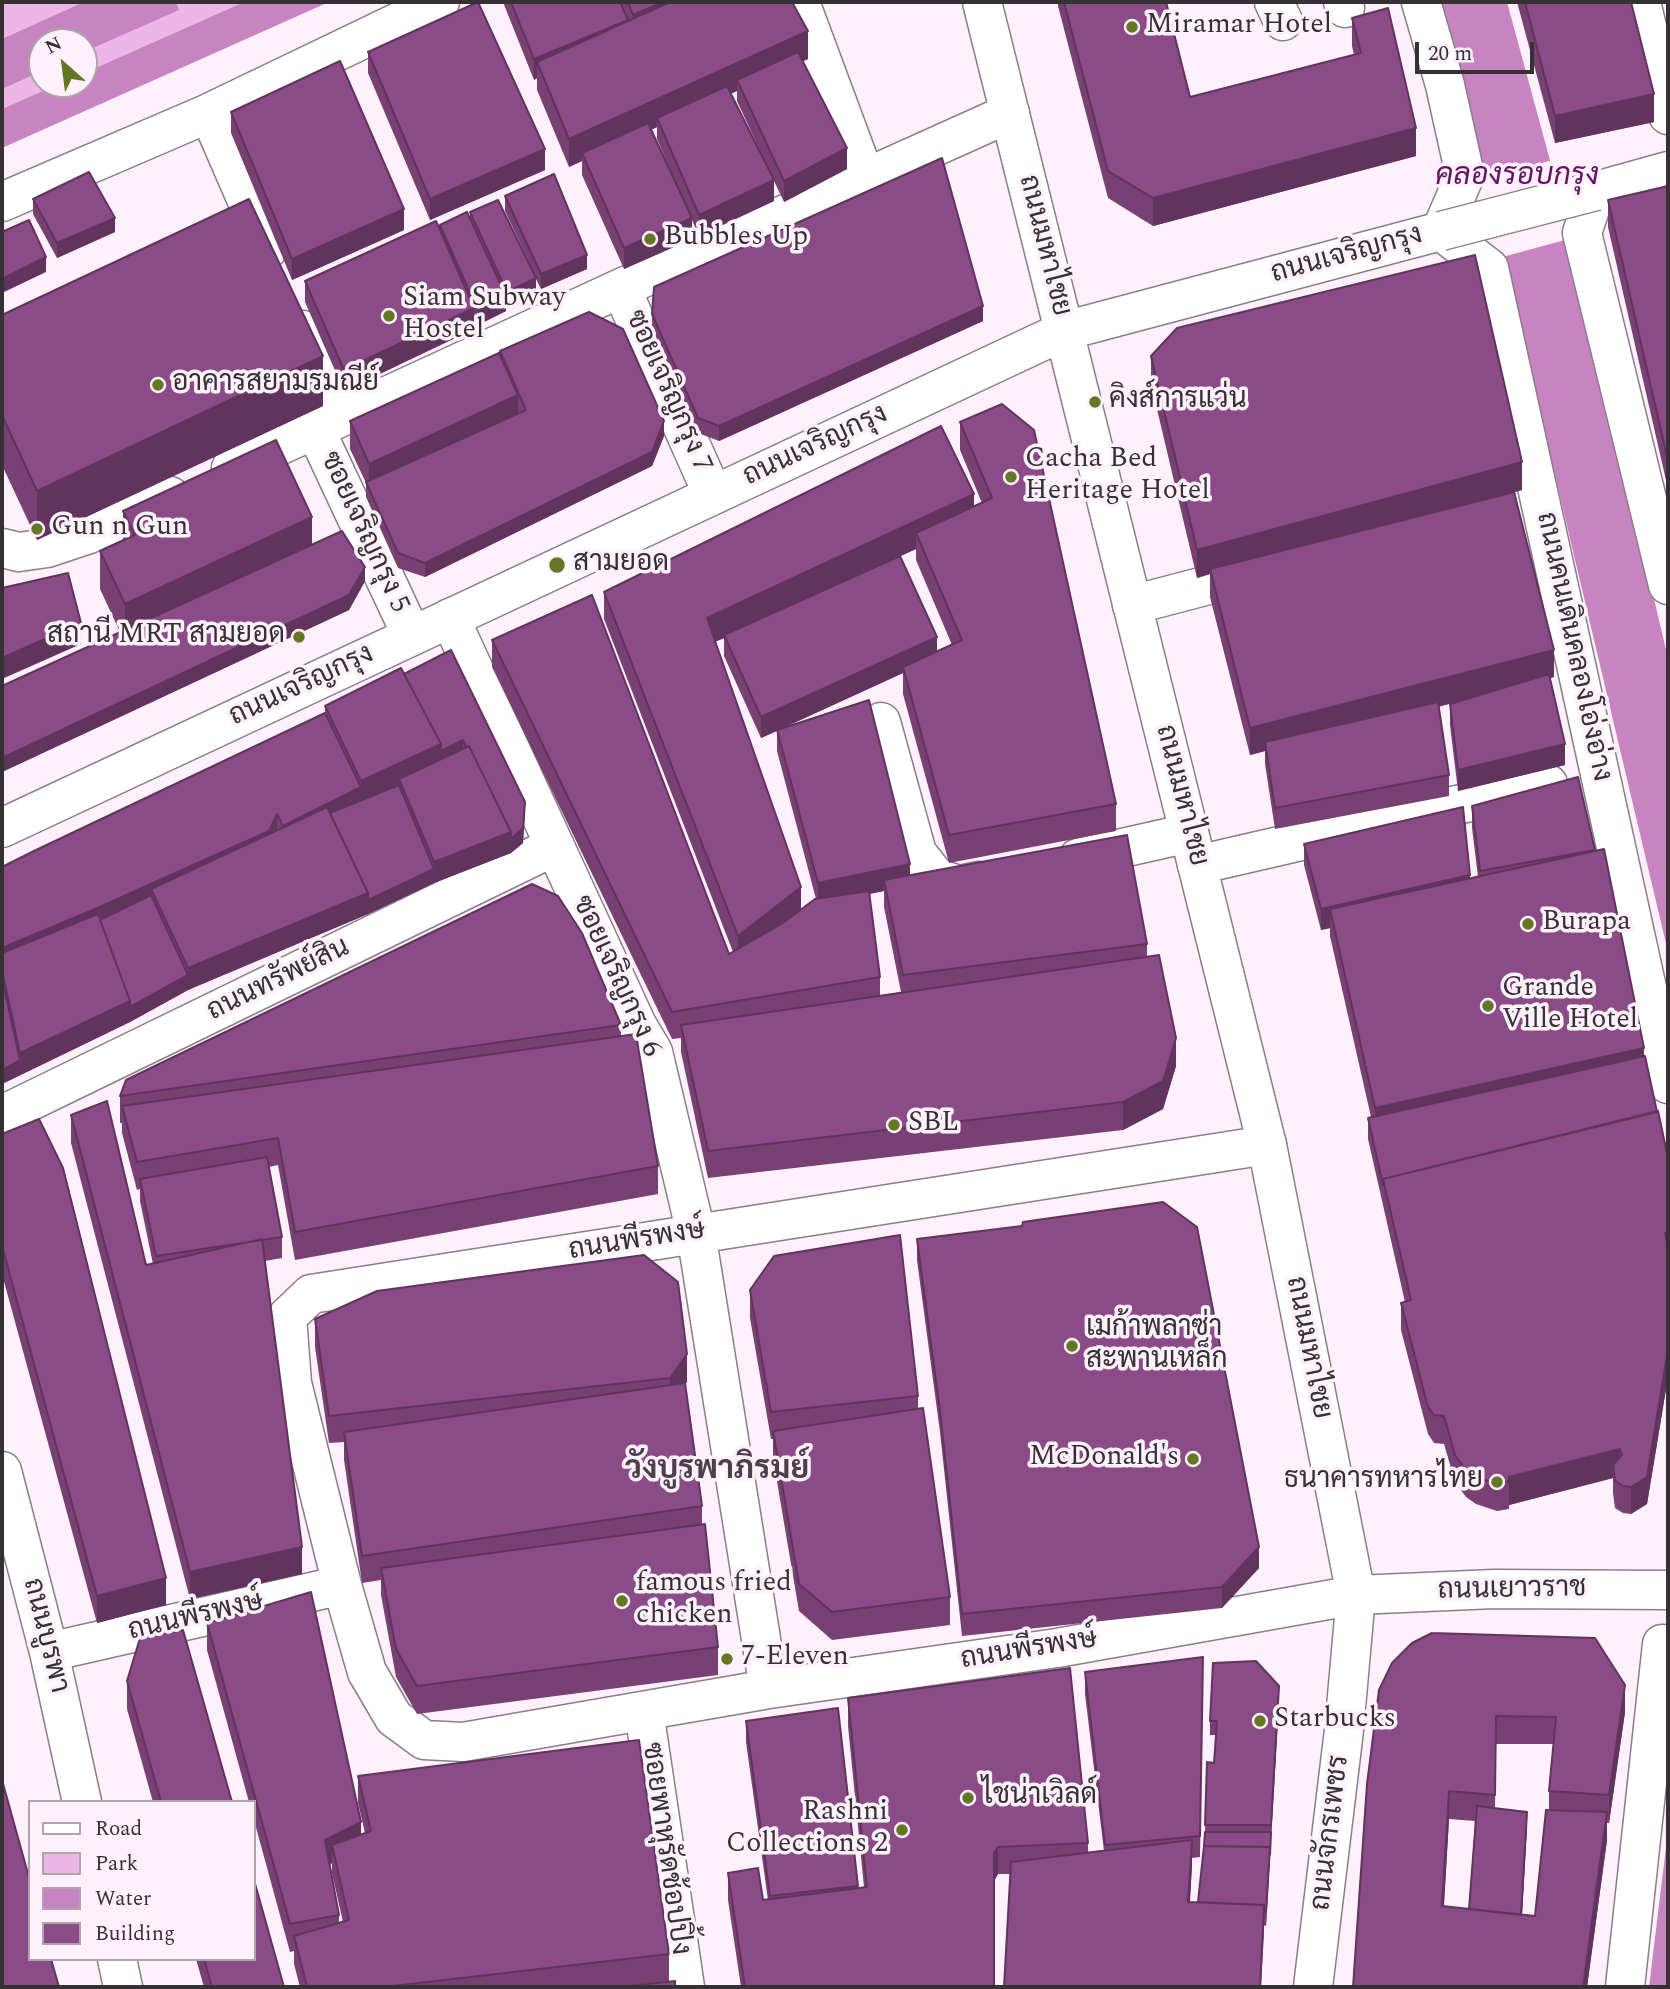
<!DOCTYPE html>
<html>
<head>
<meta charset="utf-8">
<style>
	body { margin:0 }
	#map { position:relative; width:1670px; height:1989px; overflow:hidden; background:#fef1fc; font-family:Spectral,serif }
	canvas { display:block }
	.frame { position:absolute; inset:0; border:4px solid #343034; pointer-events:none }
	.legend { position:absolute; left:28px; top:1800px; width:228px; height:161px; box-sizing:border-box; background:#fef1fc; border:2px solid #ada4ac; margin:0; padding:9px 12px; list-style:none; font-size:21px; color:#343034 }
	.legend li { display:flex; align-items:center; gap:14px; height:35px }
	.legend b { width:35px; border:2px solid #ada4ac }
	.north { position:absolute; left:28px; top:28px; width:70px; height:70px; box-sizing:border-box; background:#fef1fc; border:2px solid #ada4ac; border-radius:50%; rotate:332deg; font-size:19px; font-weight:700; line-height:28px; text-align:center; color:#343034 }
	.north::after { content:''; display:block; margin:auto; width:24px; height:32px; background:#657624; clip-path:polygon(50% 0,100% 100%,50% 72%,0 100%) }
	.scale { position:absolute; left:1415px; top:42px; width:119px; height:32px; box-sizing:border-box; border:4px solid #343034; border-top:0; padding-left:9px; font-size:21px; line-height:24px; white-space:nowrap; color:#343034; -webkit-text-stroke:5px #fef1fc; paint-order:stroke }
</style>
</head>
<body>
<div id="map">
<canvas width="1670" height="1989"></canvas>
<div class="frame"></div>
<ul class="legend">
<li><b style="height:9px;background:#fff"></b>Road</li>
<li><b style="height:19px;background:#ecb7e6"></b>Park</li>
<li><b style="height:19px;background:#c883c1"></b>Water</li>
<li><b style="height:19px;background:#8b4b86"></b>Building</li>
</ul>
<div class="north">N</div>
<div class="scale">20 m</div>
</div>
<script>
const context = document.querySelector('canvas').getContext('2d');
context.lineJoin = 'round';
function paint(path, color) {
  context.fillStyle = color;
  context.fill(path, 'evenodd');
}
function poly(rows) {
  const path = new Path2D();
  for (const r of rows) {
    path.moveTo(r[0], r[1]);
    for (let i = 2; i < r.length; i += 2) path.lineTo(r[i], r[i + 1]);
  }
  return path;
}
function stroke(path, color, width, dash) {
  context.strokeStyle = color;
  context.lineWidth = width;
  context.lineCap = dash ? 'butt' : 'round';
  context.setLineDash(dash || []);
  context.stroke(path);
}
function drawText(font, color, halo, rows, align = 'center') {
  context.font = font + ' Spectral,Sarabun,serif';
  context.lineWidth = 7;
  context.setLineDash([]);
  context.textBaseline = 'middle';
  context.strokeStyle = halo;
  context.fillStyle = color;
  for (const [text, x, y, turn = 0] of rows) {
    context.save();
    context.translate(x, y);
    context.rotate((+turn || 0) * Math.PI / 180);
    context.textAlign = isNaN(turn) ? turn : align;
    if (halo) context.strokeText(text, 0, 0);
    context.fillText(text, 0, 0);
    context.restore();
  }
}
paint(poly([
	[2,2,244,2,84,73,84,42,42,42,42,84,58,84,2,109]
]), '#ecb7e6');
paint(poly([
	[84,2,176,2,179,10,84,52,84,42,42,42,42,71,2,89,2,39],
	[244,2,329,2,2,148,2,109,58,84,84,84,84,73],
	[1437,2,1507,2,1551,164,1668,658,1668,952,1504,260],
	[1668,1831,1668,1987,1649,1987]
]), '#c883c1');
paint(poly([
	[1553,160,1572,238,1499,258,1477,181]
]), '#fef1fc');
const minor = poly([
	[800,2,865,177],
	[1274,2,1283,21],
	[1343,2,1345,8],
	[1421,2,1445,85,1465,175,1441,231,1489,268,1668,1084],
	[1641,2,1668,115],
	[209,113,268,249],
	[1596,191,1582,233,1668,585],
	[2,202,209,113,440,2],
	[621,288,713,495],
	[303,330,341,417],
	[315,429,412,636],
	[231,468,621,288,1010,113],
	[2,548,19,552,47,548,89,534,170,496],
	[1132,605,1262,571],
	[450,618,637,1025,653,1052,696,1233,769,1689],
	[881,722,917,853,937,878,959,885,979,881],
	[1078,858,1189,833],
	[1197,865,1548,784],
	[2,1115,555,846],
	[1267,1145,311,1294,287,1317,292,1383,342,1585,367,1672,394,1718,424,1740,463,1742,769,1689,1057,1648,1356,1595],
	[2,1471,49,1652,82,1802],
	[49,1652,342,1585],
	[644,1711,685,1987],
	[117,1959,123,1987],
	[1625,1987,1662,1644]
]);
const major = poly([
	[982,2,1267,1145,1356,1595,1344,1730,1313,1987],
	[1596,191,1668,171],
	[2,828,1064,331,1441,231],
	[1356,1595,1494,1589,1668,1590]
]);
stroke(minor, '#8a7e88', 41);
stroke(major, '#8a7e88', 41);
stroke(minor, '#fff', 38);
stroke(major, '#fff', 38);
const majorBridge = poly([
	[1441,231,1596,191]
]);
stroke(majorBridge, '#8a7e88', 41, []);
stroke(majorBridge, '#fff', 38);
paint(poly([
	[503,2,792,2,808,59,802,61,847,169,784,202,774,181,774,201,699,236,692,220,692,239,624,269,582,175,582,161,569,167,537,90,537,78,534,80],
	[737,91,737,101,768,168,731,93],
	[657,127,657,139,679,190,651,130],
	[1058,2,1166,2,1190,97,1354,55,1352,46,1352,18,1416,156,1153,226,1108,198,1058,6],
	[1517,2,1631,2,1654,122,1555,143],
	[368,52,545,170,430,220,368,73],
	[231,112,404,230,292,280,231,133],
	[1668,186,1668,489,1608,227,1608,200],
	[505,196,587,269,541,289,536,279,536,292,507,306,506,302,506,311,478,325,474,315,474,329,344,391,305,302,305,281,440,231,440,225,470,220,470,212,530,264,505,211],
	[33,199,115,232,57,258,33,214],
	[652,314,983,321,719,441,698,433,652,328],
	[2,315,323,406,37,540,2,465],
	[500,351,664,436,652,466,425,577,398,568,366,497,366,483,350,449,350,421,500,355],
	[1151,356,1522,490,1515,492,1554,677,1550,678,1565,765,1458,791,1450,725,1450,704,1455,702,1438,707,1449,775,1449,796,1275,829,1265,764,1265,751,1250,755,1210,597,1210,574,1197,578,1151,384],
	[1002,404,1116,804,1116,831,949,863,903,694,903,673,783,728,910,875,1147,944,1147,956,1176,1066,1163,1109,1123,1130,708,1178,681,1052,681,1038,672,1039,492,667,492,640,729,954,733,952,604,619,604,592,974,506,982,503,960,450,960,422],
	[916,549,916,560,952,645,937,652,900,556],
	[724,638,724,656,761,738,777,731,777,751,816,899,801,910,715,642],
	[884,891,884,907,901,992,880,996,880,977,869,894],
	[123,511,312,545,365,581,349,610,2,772,2,686,120,632,100,589,100,551,123,540],
	[451,650,525,816,523,843,511,853,434,883,368,914,188,990,130,1022,2,1084,2,867,325,713,325,706,404,674],
	[1578,777,1668,1158,1668,1377,1647,1504,1631,1514,1623,1513,1615,1508,1613,1493,1613,1478,1509,1505,1509,1509,1497,1511,1476,1504,1466,1497,1455,1482,1444,1444,1434,1443,1428,1434,1401,1330,1401,1303,1405,1302,1368,1139,1368,1118,1371,1117,1330,936,1330,928,1321,930,1304,865,1304,844,1470,878,1478,877,1472,828,1472,806],
	[621,1025,621,1036,658,1166,658,1194,295,1260,278,1165,269,1167,282,1237,282,1258,265,1261,302,1574,190,1599,71,1143,71,1115,146,1265,153,1264,140,1201,140,1189,137,1190,122,1133,122,1123,120,1123,120,1096],
	[2,1134,166,1605,97,1623,2,1274],
	[917,1239,1259,1568,1222,1608,962,1636,940,1432,917,1260],
	[750,1290,918,1396,918,1409,950,1597,950,1625,832,1640,799,1611,773,1458,773,1439,771,1439,750,1318],
	[377,1291,687,1382,685,1384,702,1506,702,1525,718,1647,718,1675,417,1714,396,1677,381,1595,381,1580,362,1583,344,1460,344,1442,329,1443,315,1347,315,1319],
	[207,1623,361,1835,365,1833,358,1803,358,1776,669,1954,669,1981,617,1987,300,1987,294,1964,294,1951,290,1952,254,1820,254,1802,249,1802,207,1650],
	[332,1863,332,1873,343,1922,339,1923,339,1915,330,1865],
	[1085,1672,1203,1679,1200,1857,1192,1858,1190,1902,1198,1902,1205,1832,1207,1762,1214,1763,1216,1735,1210,1735,1210,1721,1279,1700,1266,1926,1011,1874,998,1874,994,1881,994,1987,741,1987,728,1900,728,1873,763,1900,768,1900,746,1742,746,1721,838,1708,858,1888,864,1887,848,1726,848,1698,1088,1843,1088,1853,1104,1851,1085,1694],
	[127,1681,232,1802,153,1802,127,1709],
	[1379,1690,1625,1712,1609,1823,1607,1823,1607,1840,1587,1987,1353,1987],
	[1496,1744,1554,1744,1549,1791,1549,1810,1535,1916,1522,1915,1527,1826,1495,1808],
	[1449,1819,1475,1821,1469,1909,1444,1906],
	[196,1959,254,1959,284,1987,204,1987]
]), '#784073');
paint(poly([
	[663,2,712,2,633,36,633,15],
	[628,20,628,41,537,62,537,78,534,80,534,59],
	[808,31,808,59,741,89,737,80,737,91,660,126,657,118,657,127,585,160,582,153,582,161,569,167,569,139],
	[1654,94,1654,122,1555,143,1555,116],
	[1416,128,1416,156,1153,226,1153,198],
	[847,148,847,169,784,202,784,181],
	[545,149,545,170,430,220,430,199],
	[774,180,774,201,699,236,699,215],
	[404,209,404,230,292,280,292,259],
	[115,218,115,232,57,258,57,243],
	[692,218,692,239,624,269,624,248],
	[587,255,587,269,541,289,541,274],
	[46,257,46,272,2,293,2,279],
	[536,278,536,292,507,306,507,292],
	[506,296,506,311,478,325,478,311],
	[983,306,983,321,719,441,719,426],
	[474,308,474,329,344,391,344,370],
	[323,356,323,406,37,540,37,491],
	[518,395,518,422,369,491,369,464],
	[664,421,664,436,652,466,425,577,425,563],
	[1522,462,1522,490,1211,574,1210,569,1210,574,1197,578,1197,550],
	[974,494,974,522,916,533,916,549,724,637,724,635,724,638,707,645,707,618],
	[312,517,312,555,125,642,125,604],
	[365,567,365,581,349,610,2,772,2,758],
	[81,623,81,644,2,679,2,658],
	[937,637,937,658,903,667,903,673,761,738,761,717],
	[1554,650,1554,677,1266,751,1265,742,1265,751,1250,755,1250,728],
	[463,740,463,755,399,779,399,784,361,802,283,841,283,826,361,787,361,781,441,744],
	[1565,744,1565,765,1458,791,1458,770],
	[525,802,523,843,511,853,511,839],
	[277,814,277,829,269,845,151,889,151,899,2,962,2,948],
	[511,832,511,853,434,883,434,862],
	[910,864,910,885,884,880,884,891,818,904,818,883],
	[434,869,434,883,368,914,188,990,130,1022,2,1084,2,1070,20,1060,20,1053,130,1001,188,975,188,968,368,893],
	[1470,875,1470,896,1330,909,1330,928,1321,930,1321,909],
	[801,887,801,915,738,963,738,936],
	[1176,1038,1176,1066,1163,1109,1123,1130,1123,1102],
	[1644,1048,1644,1075,1375,1136,1375,1108],
	[1668,1349,1668,1377,1647,1504,1631,1514,1631,1487],
	[687,1354,687,1382,670,1405,670,1378],
	[1620,1449,1620,1476,1613,1465,1613,1478,1509,1505,1509,1477],
	[302,1547,302,1574,190,1599,190,1572],
	[1259,1547,1259,1568,1222,1608,1222,1587],
	[166,1578,166,1605,97,1623,97,1596],
	[1625,1685,1625,1712,1609,1823,1609,1795],
	[1279,1686,1279,1700,1266,1926,1266,1912],
	[1449,1791,1449,1819,1442,1934,1442,1906],
	[1527,1812,1527,1826,1521,1931,1521,1917],
	[1607,1812,1607,1840,1587,1987,1583,1987],
	[361,1822,361,1849,332,1845,332,1863,325,1867,325,1840],
	[1192,1840,1192,1868,1188,1929,1188,1902],
	[998,1847,998,1874,994,1881,994,1853],
	[1264,1905,1264,1932,1261,1987,1260,1987]
]), '#61345e');
const building = poly([
	[478,2,545,149,430,199,368,52,478,2],
	[511,2,620,2,628,20,534,59,511,2],
	[628,2,663,2,633,15,628,2],
	[670,2,792,2,808,31,569,139,537,62,670,2],
	[1064,2,1166,2,1190,97,1361,53,1352,18,1388,8,1416,128,1153,198,1108,171,1064,2],
	[1525,2,1631,2,1654,94,1555,116,1525,2],
	[798,52,847,148,784,181,737,80,798,52],
	[340,61,404,209,292,259,231,112,340,61],
	[727,86,774,180,699,215,657,118,727,86],
	[648,123,692,218,624,248,582,153,648,123],
	[942,158,983,306,719,426,698,418,652,314,654,287,942,158],
	[89,172,115,218,57,243,33,199,89,172],
	[554,174,587,255,541,274,505,196,554,174],
	[1668,186,1668,461,1608,200,1668,186],
	[249,199,323,356,37,491,2,415,2,315,249,199],
	[498,200,536,278,507,292,470,212,498,200],
	[467,212,506,296,478,311,440,225,467,212],
	[29,220,46,257,2,279,2,232,29,220],
	[436,221,474,308,344,370,305,281,436,221],
	[1475,255,1522,462,1197,550,1151,356,1177,328,1475,255],
	[589,312,623,329,664,421,652,452,425,563,398,553,366,482,526,410,500,351,589,312],
	[499,353,518,395,369,464,350,421,499,353],
	[1002,404,1034,430,1116,804,949,835,903,667,962,640,916,533,992,498,960,422,1002,404],
	[941,426,974,494,707,618,801,887,738,936,604,592,941,426],
	[276,440,312,517,125,604,100,551,135,535,123,511,276,440],
	[1514,492,1554,650,1250,728,1210,569,1514,492],
	[342,531,365,567,349,595,2,758,2,686,342,531],
	[900,556,937,637,761,717,724,635,900,556],
	[68,573,81,623,2,658,2,588,68,573],
	[592,595,729,954,783,923,815,899,869,891,880,977,672,1012,492,640,592,595],
	[451,650,525,802,523,828,511,839,511,832,469,746,466,747,463,740,441,751,441,744,404,674,451,650],
	[401,668,441,744,361,781,325,706,401,668],
	[1549,674,1565,744,1458,770,1450,704,1549,674],
	[869,700,910,864,818,883,777,730,869,700],
	[1438,702,1449,775,1275,808,1265,742,1438,702],
	[325,713,361,787,283,826,277,814,269,831,95,909,2,948,2,867,34,851,325,713],
	[469,746,511,832,434,862,399,779,469,746],
	[1578,777,1595,850,1480,871,1472,806,1578,777],
	[399,785,434,869,368,900,368,893,330,813,399,785],
	[327,807,368,893,188,968,151,889,327,807],
	[1463,807,1470,875,1321,909,1304,844,1463,807],
	[1127,835,1147,944,903,975,884,880,1127,835],
	[1604,849,1644,1048,1375,1108,1330,909,1604,849],
	[532,884,558,896,582,933,621,1025,120,1096,126,1080,532,884],
	[151,895,188,975,130,1007,130,1001,100,920,151,895],
	[98,914,130,1001,20,1053,2,971,2,953,98,914],
	[1159,955,1176,1038,1163,1081,1123,1102,708,1151,681,1025,1159,955],
	[2,979,20,1060,2,1070,2,979],
	[636,1034,658,1166,295,1232,278,1138,137,1162,122,1106,636,1034],
	[1645,1056,1657,1112,1383,1179,1383,1185,1368,1118,1645,1056],
	[107,1101,146,1265,262,1239,302,1547,190,1572,71,1115,107,1101],
	[1658,1111,1668,1158,1668,1233,1665,1233,1668,1247,1668,1349,1647,1477,1631,1487,1623,1486,1615,1481,1613,1465,1622,1455,1620,1449,1509,1477,1509,1481,1497,1484,1476,1477,1466,1470,1455,1455,1444,1416,1434,1415,1428,1407,1401,1303,1411,1300,1383,1179,1658,1111],
	[39,1119,63,1168,166,1578,97,1596,2,1246,2,1134,39,1119],
	[267,1157,282,1237,156,1256,140,1179,267,1157],
	[1163,1202,1197,1227,1259,1547,1222,1587,962,1614,940,1411,917,1239,1022,1226,1023,1222,1163,1202],
	[900,1235,918,1396,771,1412,750,1290,774,1256,900,1235],
	[644,1255,678,1282,687,1354,670,1378,329,1416,315,1319,377,1291,644,1255],
	[685,1383,702,1506,362,1556,344,1432,685,1383],
	[923,1408,950,1597,832,1612,799,1584,773,1431,923,1408],
	[705,1524,718,1647,417,1686,396,1649,381,1568,705,1524],
	[311,1592,361,1822,325,1840,339,1915,290,1924,207,1623,311,1592],
	[183,1630,232,1802,161,1802,127,1681,140,1638,183,1630],
	[1432,1633,1595,1638,1625,1685,1609,1795,1549,1791,1556,1717,1496,1716,1495,1795,1449,1791,1442,1906,1535,1916,1546,1810,1607,1812,1583,1987,1353,1987,1367,1784,1379,1690,1392,1663,1412,1643,1432,1633],
	[1203,1657,1200,1836,1105,1845,1085,1672,1203,1657],
	[1256,1661,1279,1686,1271,1825,1205,1825,1207,1762,1214,1763,1217,1721,1210,1721,1213,1663,1256,1661],
	[1070,1668,1088,1843,998,1847,994,1853,994,1987,745,1987,728,1873,758,1868,763,1900,867,1887,848,1698,1070,1668],
	[838,1708,858,1886,770,1896,746,1721,838,1708],
	[639,1740,669,1954,384,1987,307,1987,294,1936,349,1920,332,1845,371,1831,358,1776,639,1740],
	[2,1780,30,1881,30,1959,51,1959,59,1987,2,1987,2,1780],
	[1477,1806,1527,1812,1521,1915,1469,1909,1477,1806],
	[1205,1832,1271,1832,1270,1855,1270,1847,1204,1846,1205,1832],
	[1192,1840,1188,1902,1264,1905,1260,1987,1004,1987,1011,1862,1192,1840],
	[1204,1846,1270,1847,1266,1912,1264,1912,1264,1905,1198,1902,1204,1846],
	[254,1880,284,1987,212,1987,204,1959,254,1959,254,1880],
	[675,1981,675,1987,620,1987,675,1981]
]);
paint(building, '#8b4b86');
stroke(building, '#61345e', 2);
for (const [x, y, r, color] of [
	[1132,27,7,"#657624"],
	[650,239,7,"#657624"],
	[389,316,7,"#657624"],
	[158,385,7,"#657624"],
	[1095,402,7,"#657624"],
	[1011,477,7,"#657624"],
	[37,529,7,"#657624"],
	[557,565,9,"#657624"],
	[299,637,7,"#657624"],
	[1528,924,7,"#657624"],
	[1488,1006,7,"#657624"],
	[894,1125,7,"#657624"],
	[1072,1346,7,"#657624"],
	[1193,1459,7,"#657624"],
	[1497,1482,7,"#657624"],
	[622,1601,7,"#657624"],
	[727,1659,7,"#657624"],
	[1260,1721,7,"#657624"],
	[968,1798,7,"#657624"],
	[902,1830,7,"#657624"]
]) {
  const dot = new Path2D();
  dot.arc(x, y, r, 0, 2 * Math.PI);
  context.fillStyle = color;
  context.fill(dot);
  stroke(dot, '#fef1fc', 2.5);
}
drawText('28px', '#343034', '#fef1fc', [
	["Miramar Hotel",1146,27],
	["Bubbles Up",664,239],
	["Siam Subway",403,300],
	["Hostel",403,332],
	["อาคารสยามรมณีย์",172,385],
	["คิงส์การแว่น",1109,402],
	["Cacha Bed",1025,461],
	["Heritage Hotel",1025,493],
	["Gun n Gun",51,529],
	["สามยอด",573,565],
	["สถานี MRT สามยอด",285,637,"right"],
	["Burapa",1542,924],
	["Grande",1502,990],
	["Ville Hotel",1502,1022],
	["SBL",908,1125],
	["เมก้าพลาซ่า",1086,1330],
	["สะพานเหล็ก",1086,1362],
	["McDonald's",1179,1459,"right"],
	["ธนาคารทหารไทย",1483,1482,"right"],
	["famous fried",636,1585],
	["chicken",636,1617],
	["7-Eleven",741,1659],
	["Starbucks",1274,1721],
	["ไชน่าเวิลด์",982,1798],
	["Rashni",888,1814,"right"],
	["Collections 2",888,1846,"right"]
], 'left');
drawText('28px', '#343034', '#fef1fc', [
	["ถนนมหาไชย",1043,246,76],
	["ถนนเจริญกรุง",1347,256,-15],
	["ซอยเจริญกรุง 7",667,392,66],
	["ถนนเจริญกรุง",816,447,-25],
	["ซอยเจริญกรุง 5",363,533,65],
	["ถนนคนเดินคลองโอ่งอ่าง",1572,647,78],
	["ถนนเจริญกรุง",302,687,-25],
	["ถนนมหาไชย",1180,796,76],
	["ซอยเจริญกรุง 6",615,977,65],
	["ถนนทรัพย์สิน",279,981,-26],
	["ถนนพีรพงษ์",637,1242,-9],
	["ถนนมหาไชย",1307,1348,79],
	["ถนนเยาวราช",1512,1591,-1],
	["ถนนพีรพงษ์",196,1618,-13],
	["ถนนบูรพา",44,1636,76],
	["ถนนพีรพงษ์",1029,1651,-9],
	["ถนนจักรเพชร",1332,1833,-83],
	["ซอยพาหุรัดช้อปปิ้ง",664,1849,82]
]);
drawText('italic 30px', '#651262', '#fef1fc', [
	["คลองรอบกรุง",1517,178]
]);
drawText('bold 32px', '#4a4049', '#fef1fc', [
	["วังบูรพาภิรมย์",717,1472]
]);
</script>
</body>
</html>
